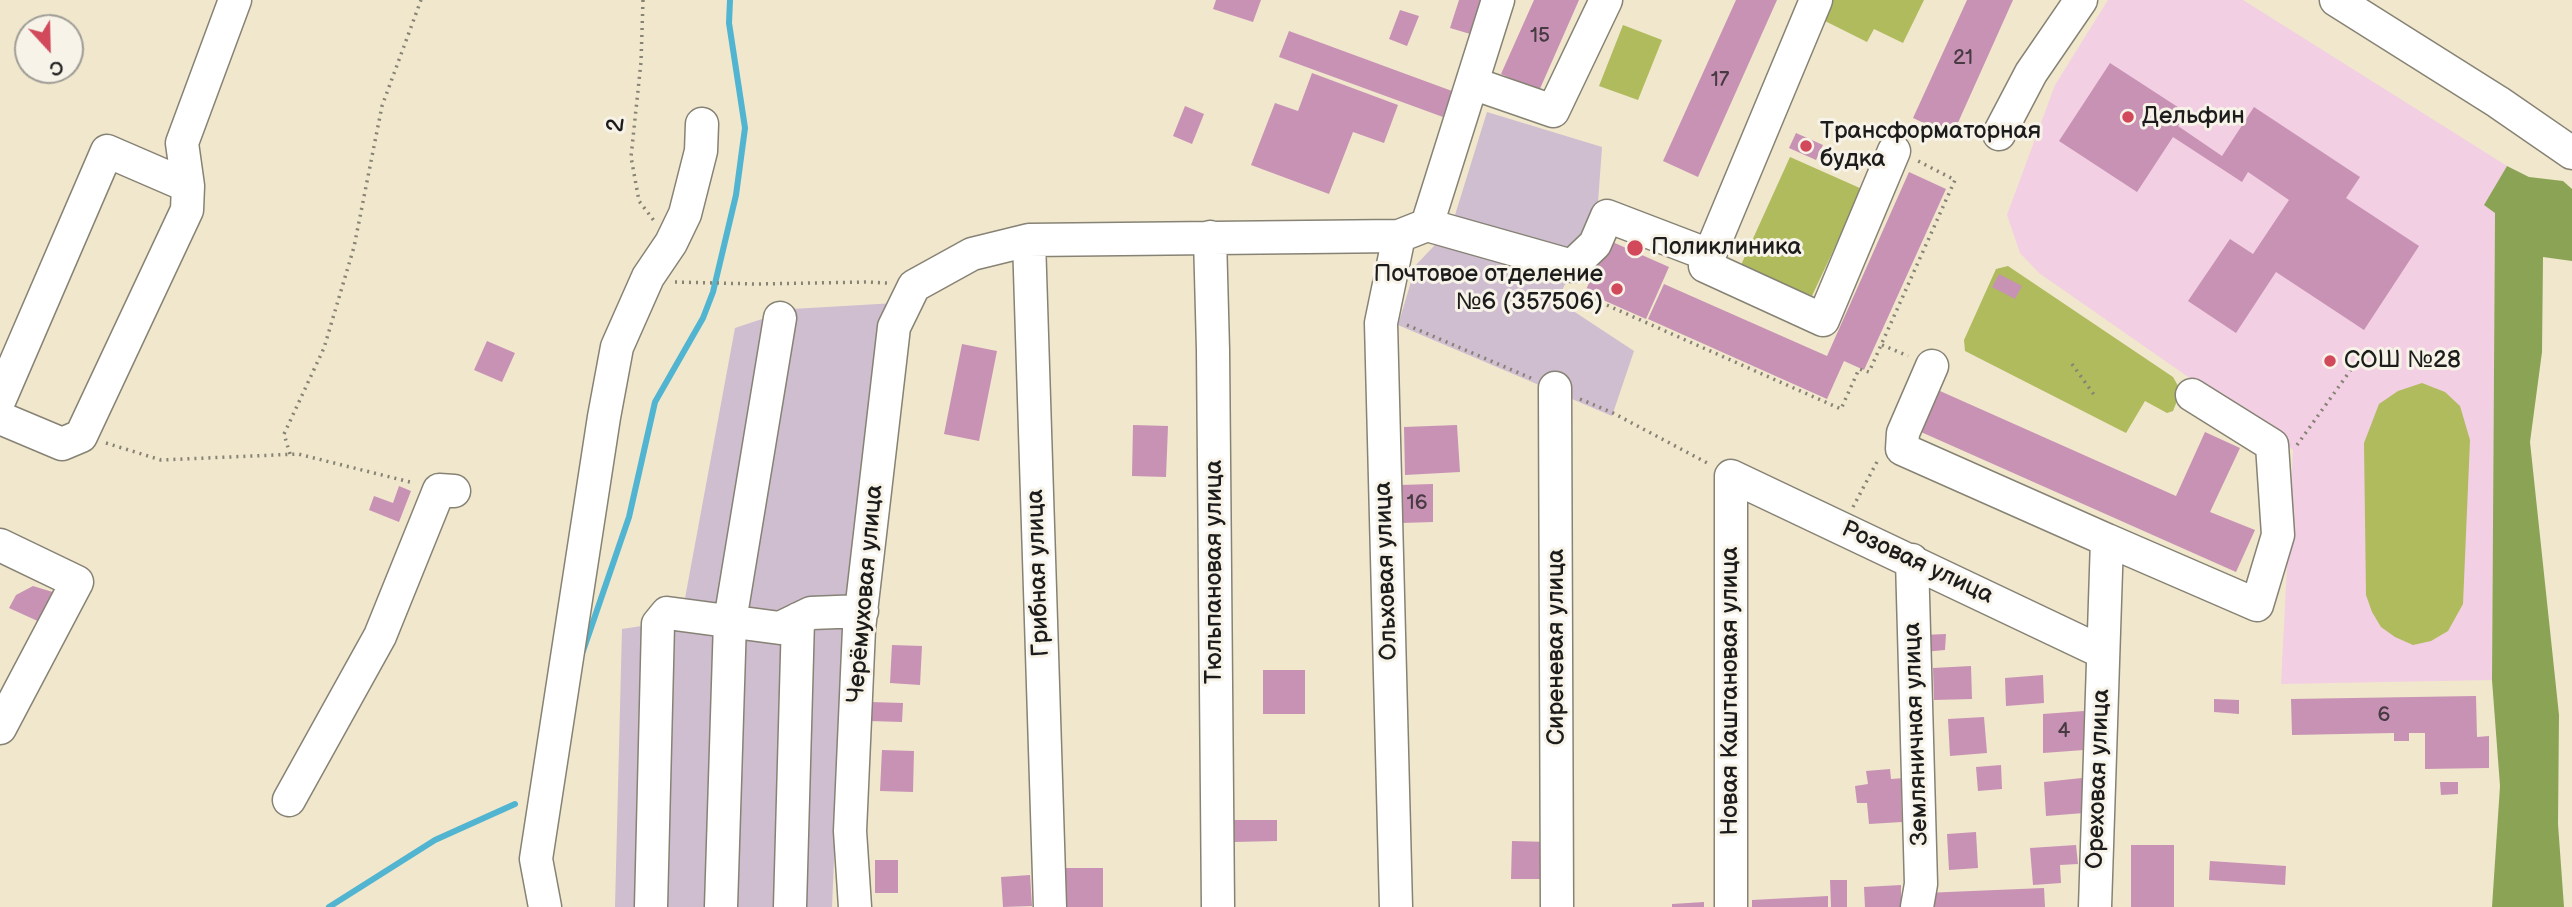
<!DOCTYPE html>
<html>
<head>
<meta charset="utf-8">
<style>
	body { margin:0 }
	#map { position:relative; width:2572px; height:907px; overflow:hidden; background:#f0e7cd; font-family:"Balsamiq Sans",sans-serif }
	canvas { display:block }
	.north { position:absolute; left:14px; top:14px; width:70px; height:70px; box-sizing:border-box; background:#f7f3e8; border:2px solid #9f9d96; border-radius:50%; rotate:158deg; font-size:19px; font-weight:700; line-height:28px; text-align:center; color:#1c1c1c }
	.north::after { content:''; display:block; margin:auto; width:24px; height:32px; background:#d1495b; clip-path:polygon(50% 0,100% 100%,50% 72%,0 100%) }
</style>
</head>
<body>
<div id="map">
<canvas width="2572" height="907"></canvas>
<div class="north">С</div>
</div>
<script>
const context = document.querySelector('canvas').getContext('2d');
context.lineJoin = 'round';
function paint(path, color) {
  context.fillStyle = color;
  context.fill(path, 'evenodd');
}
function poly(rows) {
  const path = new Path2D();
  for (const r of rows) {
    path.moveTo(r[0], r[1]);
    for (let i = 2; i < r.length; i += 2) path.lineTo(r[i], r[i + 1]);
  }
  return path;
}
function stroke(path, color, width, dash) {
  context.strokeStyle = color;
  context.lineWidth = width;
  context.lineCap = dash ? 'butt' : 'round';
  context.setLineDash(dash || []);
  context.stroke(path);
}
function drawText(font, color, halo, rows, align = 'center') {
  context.font = font + ' "Balsamiq Sans",sans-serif';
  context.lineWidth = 6;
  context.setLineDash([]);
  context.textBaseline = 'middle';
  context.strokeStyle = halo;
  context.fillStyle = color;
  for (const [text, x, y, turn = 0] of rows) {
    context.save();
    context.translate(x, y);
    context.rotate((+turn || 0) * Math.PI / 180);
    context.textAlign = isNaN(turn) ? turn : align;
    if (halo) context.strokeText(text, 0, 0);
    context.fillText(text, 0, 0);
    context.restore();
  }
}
paint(poly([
	[2108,0,2243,0,2507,166,2485,204,2495,212,2492,680,2281,684,2293,450,2039,273,2020,253,2007,215,2055,85]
]), '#f2cfe2');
paint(poly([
	[1487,112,1602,147,1595,244,1564,286,1558,301,1634,351,1612,416,1398,325,1416,265,1451,228],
	[896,303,843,641,832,907,615,907,622,629,681,620,735,328,792,309]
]), '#cfbdd0');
paint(poly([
	[1833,0,1924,0,1903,43,1874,29,1867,42,1823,20],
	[1623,25,1662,40,1638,100,1599,86],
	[1790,157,1862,189,1812,296,1741,265],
	[2008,266,2173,377,2181,391,2173,411,2167,413,2145,401,2126,433,1965,351,1964,340,1996,269],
	[2422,383,2445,392,2460,406,2470,440,2463,604,2448,631,2431,641,2413,645,2395,637,2381,627,2372,612,2366,595,2364,443,2379,404,2398,391]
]), '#afbb5c');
paint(poly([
	[2507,166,2529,177,2563,181,2572,189,2572,261,2543,257,2542,352,2530,442,2559,715,2558,824,2564,907,2492,907,2500,786,2492,680,2495,213,2484,205]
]), '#8ba354');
stroke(poly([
	[583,651,629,517,655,402,703,318,713,292,736,195,745,128,729,23,730,0],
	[329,907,435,840,515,804]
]), '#51b4d0', 6);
paint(poly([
	[1216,0,1261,0,1253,22,1213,9],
	[1459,0,1489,0,1477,36,1450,28],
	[1534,0,1579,0,1539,91,1501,74],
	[1736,0,1777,0,1698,177,1663,161],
	[1967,0,2013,0,1952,136,1913,118],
	[1400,10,1419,16,1407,46,1389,39],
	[1289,31,1452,91,1443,117,1279,57],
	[2110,63,2187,113,2178,126,2222,156,2254,107,2360,177,2346,198,2419,246,2364,330,2276,272,2236,333,2188,301,2230,239,2253,254,2289,200,2248,172,2242,182,2173,137,2137,192,2059,141],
	[1312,73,1398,105,1384,143,1353,132,1329,194,1251,165,1275,103,1298,111],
	[1185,106,1204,114,1192,144,1173,136],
	[1796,133,1823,145,1816,160,1789,148],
	[1909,172,1946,189,1864,370,1844,361,1827,399,1648,319,1664,284,1827,356],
	[1608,240,1669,267,1646,319,1585,292],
	[1999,274,2022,286,2015,299,1992,287],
	[487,341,515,353,502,382,474,370],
	[962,344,997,351,979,441,944,434],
	[1931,387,2176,496,2205,432,2240,448,2210,512,2255,530,2236,572,1912,428],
	[1133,425,1168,426,1166,477,1132,476],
	[1457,425,1460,472,1405,475,1404,427],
	[1433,484,1433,522,1401,523,1400,485],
	[399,486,411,491,399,522,369,510,374,496,393,503],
	[33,586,56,593,42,623,9,608,16,595],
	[1946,634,1945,650,1923,652,1923,635],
	[892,645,922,646,920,685,890,683],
	[1971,666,1972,699,1934,700,1933,668],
	[1263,670,1305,670,1305,714,1263,714],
	[2043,675,2044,703,2006,706,2005,678],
	[2476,696,2477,737,2489,736,2489,768,2425,769,2425,733,2409,733,2409,741,2394,741,2394,733,2292,735,2291,699],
	[2214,699,2239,700,2239,714,2214,712],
	[871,702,903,703,902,722,870,721],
	[2084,711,2084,750,2043,753,2043,714],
	[1984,717,1987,753,1950,756,1948,719],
	[882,750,914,751,913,792,880,791],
	[2001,765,2002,789,1978,791,1976,767],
	[1890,769,1891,779,1905,778,1907,791,1901,792,1902,822,1869,824,1867,803,1857,803,1855,786,1868,784,1866,771],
	[2082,778,2084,813,2046,816,2044,782],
	[2440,782,2458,782,2458,794,2441,795],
	[1234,820,1277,820,1277,841,1234,842],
	[1976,832,1978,868,1949,870,1947,834],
	[1512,841,1550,842,1542,879,1511,879],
	[2076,845,2078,864,2060,865,2061,883,2033,885,2030,848],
	[2131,845,2174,845,2174,907,2131,907],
	[875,860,898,860,898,893,875,893],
	[2210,861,2286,866,2285,885,2209,880],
	[1066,868,1103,868,1103,907,1065,907],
	[1030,875,1032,906,1003,907,1001,877],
	[1830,880,1847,880,1847,907,1831,907],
	[1901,885,1901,907,1865,907,1864,887],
	[2044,888,2045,907,1925,907,1924,893],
	[1828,896,1828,907,1752,907,1752,900],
	[1704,902,1704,907,1672,907,1672,904]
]), '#c892b4');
const minor = poly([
	[2336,0,2498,102,2572,153],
	[1472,83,1553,111,1606,0],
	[1999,134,2031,73,2081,0],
	[1427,225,1572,266,1595,244,1607,216,1709,255,1705,266,1816,0],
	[1210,237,1213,350,1218,907],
	[1029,240,1050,907],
	[1705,266,1823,320,1894,151],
	[1932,366,1903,433,1902,449,2107,540],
	[1555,388,1557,907],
	[0,399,107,151,188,186],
	[0,418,62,444,81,436,187,210,188,186,182,143,235,0],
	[0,545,77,582,0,728],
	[1912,560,1921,884,1917,907],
	[289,800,380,636,439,490,454,491],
	[545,907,536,859,604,417,617,347,648,277,671,243,685,214,701,151,702,124],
	[651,907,658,624,667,613,780,628,811,613,862,611],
	[721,907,730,621,780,318],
	[790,907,798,619],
	[855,907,850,831,859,629,894,327,914,286,972,254,1029,240,1399,236,1427,225,1498,0],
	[1396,907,1381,323,1399,236],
	[1731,907,1731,476,2102,652],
	[2095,907,2107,540,2257,605,2278,535,2272,445,2192,395]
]);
stroke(minor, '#868274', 35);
stroke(poly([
	[643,0,641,62,631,157,639,201,655,222],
	[675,282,756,284,866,282,887,283],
	[1575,291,1841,409,1859,369,1869,372,1955,180,1918,161],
	[1407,325,1531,378],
	[1882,345,1908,356],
	[2072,364,2095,396],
	[1580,399,1613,413,1711,465],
	[106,443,161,460,298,454,414,483],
	[2297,445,2365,350],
	[290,454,284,434,324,348,354,247,382,106,421,0],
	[1853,507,1879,458]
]), '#868274', 3.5, [2, 5]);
stroke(minor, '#fff', 32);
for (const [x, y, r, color] of [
	[2128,117,7,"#d1495b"],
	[1806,146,7,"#d1495b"],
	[1635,248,9,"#d1495b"],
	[1617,289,7,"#d1495b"],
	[2330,361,7,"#d1495b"]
]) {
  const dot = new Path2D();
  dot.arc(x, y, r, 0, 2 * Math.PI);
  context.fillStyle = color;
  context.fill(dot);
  stroke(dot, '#f7f3e8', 2.5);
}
drawText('21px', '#473a42', null, [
	["15",1540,37],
	["21",1963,59],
	["17",1720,81],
	["16",1417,504],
	["6",2384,716],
	["4",2064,732]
]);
drawText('24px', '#1c1c1c', '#f7f3e8', [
	["Дельфин",2142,117],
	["Трансформаторная",1820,132],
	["будка",1820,160],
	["Поликлиника",1651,248],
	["Почтовое отделение",1603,275,"right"],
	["№6 (357506)",1603,303,"right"],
	["СОШ №28",2344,361]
], 'left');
drawText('24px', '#1c1c1c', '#f7f3e8', [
	["2",617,125,-84],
	["Розовая улица",1917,563,25],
	["Ольховая улица",1387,571,-92],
	["Тюльпановая улица",1215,572,-90],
	["Грибная улица",1039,573,-92],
	["Черёмуховая улица",866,594,-85],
	["Сиреневая улица",1557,647,-90],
	["Новая Каштановая улица",1731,691,-90],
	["Земляничная улица",1917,734,-92],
	["Ореховая улица",2099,779,-88]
]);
</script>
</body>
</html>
